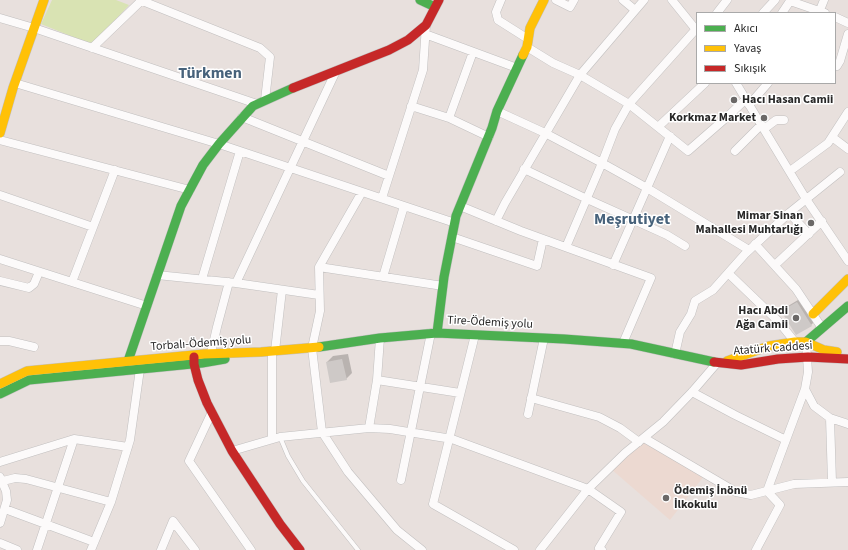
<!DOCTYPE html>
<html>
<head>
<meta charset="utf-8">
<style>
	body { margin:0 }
	#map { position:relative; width:848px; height:550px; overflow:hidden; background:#e8e0dd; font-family:"Source Sans 3",sans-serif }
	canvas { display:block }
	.legend { position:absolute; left:696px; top:12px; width:140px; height:72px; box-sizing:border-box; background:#fff; border:1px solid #a9a9a9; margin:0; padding:5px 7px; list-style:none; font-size:12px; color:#282828 }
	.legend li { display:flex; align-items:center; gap:8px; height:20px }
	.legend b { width:20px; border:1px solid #a9a9a9 }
</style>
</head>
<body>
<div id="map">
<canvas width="848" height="550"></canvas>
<ul class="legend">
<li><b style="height:5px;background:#4caf50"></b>Akıcı</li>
<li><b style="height:5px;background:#ffc107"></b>Yavaş</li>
<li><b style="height:5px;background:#c62828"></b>Sıkışık</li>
</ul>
</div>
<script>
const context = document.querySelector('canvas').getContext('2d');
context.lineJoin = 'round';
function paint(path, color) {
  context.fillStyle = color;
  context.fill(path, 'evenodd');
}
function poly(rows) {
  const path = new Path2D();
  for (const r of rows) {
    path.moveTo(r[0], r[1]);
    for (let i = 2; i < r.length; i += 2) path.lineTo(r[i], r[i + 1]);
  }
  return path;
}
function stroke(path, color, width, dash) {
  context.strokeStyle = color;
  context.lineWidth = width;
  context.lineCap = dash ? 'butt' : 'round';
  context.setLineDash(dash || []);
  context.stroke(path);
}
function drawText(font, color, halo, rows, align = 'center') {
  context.font = font + ' "Source Sans 3",sans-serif';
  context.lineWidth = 3;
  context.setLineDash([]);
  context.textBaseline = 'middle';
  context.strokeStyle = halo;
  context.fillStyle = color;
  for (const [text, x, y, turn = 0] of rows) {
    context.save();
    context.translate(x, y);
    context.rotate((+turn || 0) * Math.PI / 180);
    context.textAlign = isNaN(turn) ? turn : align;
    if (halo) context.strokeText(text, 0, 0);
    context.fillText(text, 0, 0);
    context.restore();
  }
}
paint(poly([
	[643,441,704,476,670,520,611,469]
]), '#ecd9d1');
paint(poly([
	[52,0,116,0,129,5,95,42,88,43,41,24]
]), '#d9e3b3');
paint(poly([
	[803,297,817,319,811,325,782,311,788,306],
	[348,354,352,373,346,379,327,362,333,356]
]), '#0003');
paint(poly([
	[797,302,812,326,796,335,781,311],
	[342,359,347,380,330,383,326,362]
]), '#cec9c7');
const lane = poly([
	[280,437,288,456,303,481,358,550]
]);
const street = poly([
	[140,0,260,48,270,57,265,100],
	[501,0,496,12,498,20,528,39],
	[556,0,570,7,574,0],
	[623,0,635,10],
	[672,0,697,31],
	[820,10,824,0],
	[717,13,727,0],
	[763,13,775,0],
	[782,13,790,1,825,13],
	[835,17,848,23],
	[0,18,34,28,257,104],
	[425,34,517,68],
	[527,47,553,63,580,75,629,104,688,151,727,117,746,99],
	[92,48,142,0],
	[473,52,449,118,489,137],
	[835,65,837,66,840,61,848,34],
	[15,83,219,144,455,223],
	[736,83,806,199,848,261],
	[749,105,768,83],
	[411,106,449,118],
	[497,111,545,133,602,163,647,188,749,250],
	[242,117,389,176],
	[658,127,705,83],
	[764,129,776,120,784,120],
	[832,137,848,149],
	[0,140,190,190],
	[735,151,761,125],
	[524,169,587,199,667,235,685,246],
	[790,171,828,143,848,112],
	[362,192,319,267,320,311,312,348,322,432,348,472,397,530,422,550],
	[0,195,93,227],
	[382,198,423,70,426,25],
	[460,206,521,231,651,278,623,343],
	[789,213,809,234],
	[496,221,505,203,580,75,644,0],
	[452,237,537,266,543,239],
	[755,244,796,289,822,328],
	[566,247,602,163,615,129,629,104,697,28],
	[0,259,147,306],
	[613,265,670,136],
	[775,265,822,221],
	[319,267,443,286],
	[728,273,778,321,795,342],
	[157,275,236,283,336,71],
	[383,277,404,206],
	[202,279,240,151],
	[0,281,29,288,34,284,39,272],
	[72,282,115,170],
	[236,283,319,295],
	[475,335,433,504,514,550],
	[0,341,9,341,34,347],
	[806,342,808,372,805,389,814,406,830,418,848,424],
	[272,351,272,439],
	[275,351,282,290],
	[211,353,217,327,229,282],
	[675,354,680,332,691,314,695,301,713,290,745,254,789,213,840,172],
	[377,380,460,393],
	[692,392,735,415,786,440],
	[531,398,599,417,620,428,639,442],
	[212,412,189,461,251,550],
	[528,414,544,338],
	[830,418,832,482],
	[369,428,377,380,380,338],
	[644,438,736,492,751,495,794,484,848,482],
	[232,451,280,437,369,428,390,429,452,439,588,489,621,512,599,548,602,550],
	[0,462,74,439],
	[0,477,6,491,7,500,0,523],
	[401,480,431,333],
	[3,481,15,478,26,479,111,502],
	[5,509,94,542],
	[0,543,17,550],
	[37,550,74,439,128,447],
	[91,550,111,502,130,440,140,369],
	[161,550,173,521,195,550],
	[540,550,588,489,625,453,663,422,692,392,717,363],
	[756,550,780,505,767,491,805,389]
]);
const fast = poly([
	[420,0,435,7],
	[437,333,444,277,456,216,492,128,497,111,523,55],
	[806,342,848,306],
	[319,347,380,338,437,333,564,339,631,344,714,362],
	[128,361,181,206,203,165,219,144,253,106,293,88],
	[0,394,29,380,202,363,225,359]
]);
const slow = poly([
	[523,55,527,47,530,28,544,0],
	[0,133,13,88,44,0],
	[813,314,848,279],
	[727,361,769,346,795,342,806,342,824,350,837,352],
	[0,384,27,371,204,354,261,352,319,347]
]);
const jam = poly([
	[293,88,389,50,408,40,426,25,439,0],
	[194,357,194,364,198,380,207,403,232,451,280,524,300,550],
	[714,362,741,365,778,359,808,357,848,359]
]);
stroke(lane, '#c1bfbf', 5);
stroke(street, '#c1bfbf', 9);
stroke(fast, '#c1bfbf', 10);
stroke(slow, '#c1bfbf', 10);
stroke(jam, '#c1bfbf', 10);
stroke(lane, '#fcfafa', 4);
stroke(street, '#fcfafa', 8);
stroke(fast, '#4caf50', 9);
stroke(slow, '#ffc107', 9);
stroke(jam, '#c62828', 9);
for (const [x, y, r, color] of [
	[734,100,4,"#6b6867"],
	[764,118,4,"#6b6867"],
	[811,223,4,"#6b6867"],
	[796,318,4,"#6b6867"],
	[666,498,4,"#6b6867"]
]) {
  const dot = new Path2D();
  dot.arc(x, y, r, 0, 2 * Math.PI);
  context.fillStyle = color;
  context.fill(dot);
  stroke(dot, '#fff', 1.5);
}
drawText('bold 12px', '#282828', '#fff', [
	["Hacı Hasan Camii",742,100,"left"],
	["Korkmaz Market",756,118],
	["Mimar Sinan",803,216],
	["Mahallesi Muhtarlığı",803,230],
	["Hacı Abdi",788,311],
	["Ağa Camii",788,325],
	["Ödemiş İnönü",674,491,"left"],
	["İlkokulu",674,505,"left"]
], 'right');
drawText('12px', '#282828', '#fff', [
	["Tire-Ödemiş yolu",490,323,3],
	["Torbalı-Ödemiş yolu",201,344,-4],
	["Atatürk Caddesi",773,349,-4]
]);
drawText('bold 16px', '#47627b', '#fff', [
	["Türkmen",210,74],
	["Meşrutiyet",632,220]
]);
</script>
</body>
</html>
